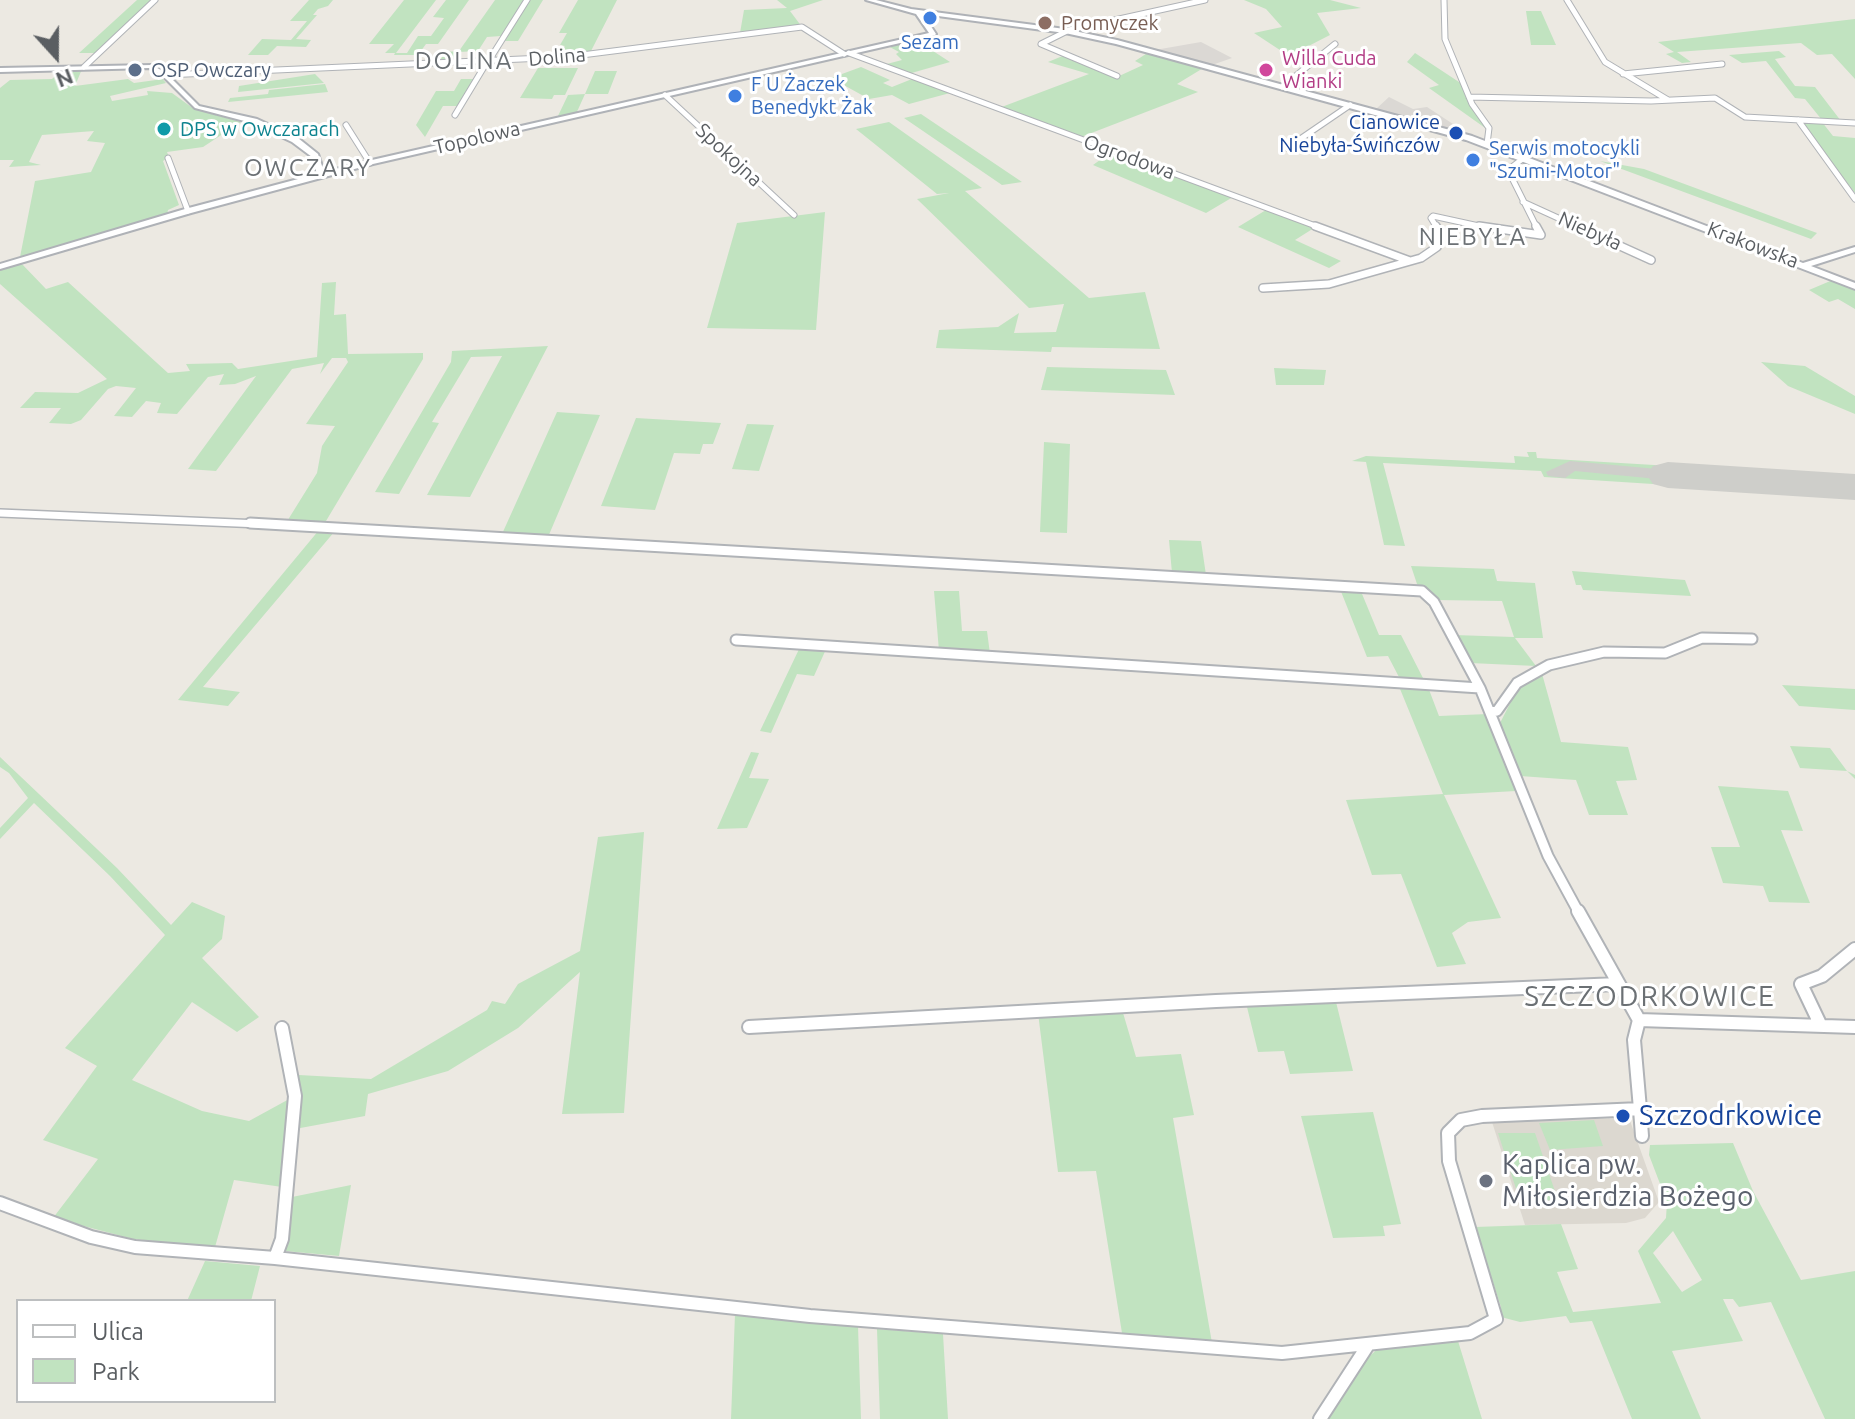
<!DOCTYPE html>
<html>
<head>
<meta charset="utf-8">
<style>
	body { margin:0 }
	#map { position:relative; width:1855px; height:1419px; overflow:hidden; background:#ece9e2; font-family:Ubuntu,sans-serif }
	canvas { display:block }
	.legend { position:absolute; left:16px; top:1299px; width:260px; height:104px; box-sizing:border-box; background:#fff; border:2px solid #bdbfc0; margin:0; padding:10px 14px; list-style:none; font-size:24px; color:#5a5e62 }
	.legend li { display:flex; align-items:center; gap:16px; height:40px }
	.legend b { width:40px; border:2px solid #bdbfc0 }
	.north { position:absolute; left:16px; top:16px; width:80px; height:80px; -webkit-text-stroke:6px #fff; paint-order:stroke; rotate:159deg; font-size:22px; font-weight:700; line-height:32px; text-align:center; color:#5a5e62 }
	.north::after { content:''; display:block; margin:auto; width:28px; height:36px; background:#5a5e62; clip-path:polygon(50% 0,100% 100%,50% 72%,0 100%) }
</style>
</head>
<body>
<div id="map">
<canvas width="1855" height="1419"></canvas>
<ul class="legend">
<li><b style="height:10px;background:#fff"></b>Ulica</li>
<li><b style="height:22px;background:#c1e3c0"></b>Park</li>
</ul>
<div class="north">N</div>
</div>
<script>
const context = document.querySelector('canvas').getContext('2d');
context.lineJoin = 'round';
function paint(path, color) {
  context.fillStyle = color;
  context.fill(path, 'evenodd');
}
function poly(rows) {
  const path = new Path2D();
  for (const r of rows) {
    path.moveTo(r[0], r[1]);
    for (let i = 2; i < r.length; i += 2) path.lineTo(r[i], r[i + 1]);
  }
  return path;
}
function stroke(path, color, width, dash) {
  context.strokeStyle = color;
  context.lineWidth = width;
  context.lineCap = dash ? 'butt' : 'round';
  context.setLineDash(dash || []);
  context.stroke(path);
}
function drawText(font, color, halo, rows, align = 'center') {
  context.font = font + ' Ubuntu,sans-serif';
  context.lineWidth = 6;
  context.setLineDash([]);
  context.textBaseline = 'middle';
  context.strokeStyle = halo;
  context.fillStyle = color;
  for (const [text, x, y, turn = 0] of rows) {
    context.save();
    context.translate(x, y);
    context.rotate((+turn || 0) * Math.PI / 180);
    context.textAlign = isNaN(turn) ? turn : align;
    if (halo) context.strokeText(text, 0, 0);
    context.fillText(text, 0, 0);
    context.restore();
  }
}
paint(poly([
	[1201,42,1232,58,1212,65,1155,50],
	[1389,97,1413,109,1427,107,1473,137,1376,109]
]), '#dbd8d4');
paint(poly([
	[1629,1118,1659,1202,1645,1218,1626,1223,1525,1225,1492,1122]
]), '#dcd8d0');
paint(poly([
	[137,0,154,0,96,53,79,53],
	[309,0,333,0,328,6,318,9,313,15,317,15,296,39,311,40,306,47,277,46,268,55,248,55,262,39,291,40,307,21,290,21],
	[404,0,436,0,396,53,407,53,418,36,431,36,444,18,433,17,446,0,469,0,438,44,426,44,418,55,394,55,395,53,385,53,394,44,369,44],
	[495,0,543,0,518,41,499,41,501,36,487,37,478,51,459,52,451,63,438,64,445,52,459,51],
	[578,0,617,0,591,51,555,57,565,46,560,45,567,33,559,33],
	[777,0,823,0,790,11,802,27,740,33,744,10,787,8],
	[1244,0,1330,0,1361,8,1317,13,1330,35,1289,56,1254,33,1282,27,1266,9],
	[1526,11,1541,11,1556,45,1531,45],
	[1855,19,1855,79,1832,54,1817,55,1801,43,1677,52,1691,62,1682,63,1666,54,1674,52,1658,42],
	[916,40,950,62,908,74,883,65,902,60,896,54,899,52,888,46],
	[1779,51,1786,57,1775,59,1795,86,1815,87,1841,121,1822,120,1805,99,1795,98,1766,61,1742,63,1729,55],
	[1149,52,1205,67,1177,84,1198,92,1081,137,999,108,1089,74,1048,62,1065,55,1117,77,1143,65,1135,61],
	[1415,53,1462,84,1488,130,1429,88,1439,85,1407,62],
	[861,67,890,80,883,83,892,87,912,79,950,93,909,104,892,95,869,99,831,78],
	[538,68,578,68,565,95,554,95,552,99,520,98],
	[62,69,82,69,75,86,128,79,134,83,156,80,160,76,166,83,110,96,112,101,148,95,147,91,172,93,194,109,241,122,203,147,167,152,169,157,163,161,179,205,168,210,167,215,20,257,35,181,91,172,105,143,87,141,94,131,42,135,29,162,41,165,9,167,14,160,0,160,0,88,10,80,52,79],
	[595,71,617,71,608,94,585,94,576,114,557,118,568,95,585,94],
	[315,74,324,83,238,92,239,86],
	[461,79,476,79,459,106,443,106,425,137,416,125,436,91,454,91],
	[325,84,328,92,228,102,230,98,268,94,269,90],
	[921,114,1022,182,1002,185,904,118],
	[1800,121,1822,122,1833,136,1855,138,1855,193],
	[889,122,982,188,965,191,1089,298,1145,292,1160,349,1052,347,1051,352,936,348,939,330,998,327,1019,313,1014,333,1056,332,1064,304,1029,308,917,199,949,193,937,194,856,129],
	[1111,152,1233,197,1206,213,1093,165],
	[1600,161,1644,169,1817,233,1811,239],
	[1266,210,1314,228,1295,240,1341,261,1329,268,1238,227],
	[825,212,816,330,707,328,737,223],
	[21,263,46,289,68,282,168,373,190,371,186,364,232,363,238,369,317,357,322,283,336,282,334,315,346,314,348,354,423,353,423,359,323,526,286,523,317,473,322,446,335,426,306,424,348,362,346,358,332,358,320,374,324,363,292,369,216,471,188,469,256,376,235,384,219,385,224,374,208,377,177,414,157,413,161,403,146,401,132,417,114,416,136,388,116,386,108,389,81,420,71,424,49,423,61,408,20,408,35,392,78,393,107,379,0,284,0,269],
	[1835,279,1855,289,1855,309,1838,299,1829,302,1809,290],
	[548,346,470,497,427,495,502,356,471,357,432,422,439,423,399,494,375,492,451,362,452,351],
	[1761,362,1805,366,1855,396,1855,414,1788,386],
	[1047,367,1166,370,1175,395,1041,390],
	[1274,368,1326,370,1324,385,1276,385],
	[557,412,600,415,548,537,502,534],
	[636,418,721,423,713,444,703,444,700,454,674,453,655,510,601,506],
	[747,424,774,425,759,471,732,469],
	[1044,442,1070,444,1067,533,1040,532],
	[1527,452,1536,452,1537,458,1855,477,1855,497,1544,477,1541,471,1383,463,1405,546,1384,545,1366,462,1352,461,1366,456,1515,463,1514,456,1529,457],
	[319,530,335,531,203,687,240,692,228,706,178,700],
	[1169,540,1201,541,1206,575,1172,573],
	[1411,566,1494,569,1497,581,1535,583,1543,638,1515,638,1536,666,1470,663,1454,635,1514,637,1502,601,1436,600,1418,587],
	[1572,571,1685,580,1691,596,1583,590,1581,585,1576,585],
	[1340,589,1360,589,1379,635,1401,635,1424,680,1400,679,1388,656,1367,657],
	[934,591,959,591,962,631,987,631,990,654,939,651],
	[801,645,827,647,814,676,797,674,771,733,760,731],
	[1541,670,1561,742,1628,747,1637,780,1616,781,1628,815,1589,815,1576,780,1520,776,1499,725,1521,682],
	[1398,684,1428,687,1439,716,1488,714,1516,791,1444,795,1501,918,1468,922,1452,933,1466,964,1437,967,1401,874,1372,875,1346,800,1443,794],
	[1782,685,1855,689,1855,710,1799,706],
	[1790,746,1830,748,1847,771,1855,775,1855,779,1847,771,1800,768],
	[751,752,759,753,749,778,769,779,747,828,717,829],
	[0,757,117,868,171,925,192,902,225,916,222,939,202,958,259,1017,237,1032,192,1002,132,1080,202,1111,249,1121,291,1098,282,1187,234,1180,215,1247,133,1239,53,1218,98,1159,43,1140,97,1066,65,1048,165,935,110,876,34,803,0,839,0,828,28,798,9,773,0,767],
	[1718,786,1788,791,1803,831,1781,830,1810,903,1769,902,1763,886,1723,883,1711,847,1740,847],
	[644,832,624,1113,562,1114,580,972,518,1028,448,1071,368,1094,365,1116,295,1129,299,1075,371,1079,487,1010,492,1001,505,1004,518,984,580,951,598,837],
	[1336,1002,1353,1071,1290,1074,1284,1051,1258,1052,1246,1003],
	[1121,1006,1136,1057,1181,1054,1194,1115,1173,1118,1212,1343,1122,1333,1096,1171,1058,1172,1038,1013],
	[1373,1112,1401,1224,1383,1226,1385,1236,1333,1238,1301,1116],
	[1594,1120,1603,1146,1550,1150,1539,1123],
	[1498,1133,1535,1133,1558,1200,1520,1201],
	[1733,1143,1753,1191,1801,1280,1855,1271,1855,1419,1825,1419,1771,1302,1739,1307,1733,1299,1723,1299,1743,1341,1672,1351,1701,1419,1632,1419,1592,1321,1570,1323,1566,1316,1520,1322,1501,1317,1501,1307,1475,1227,1561,1224,1578,1269,1557,1272,1573,1312,1661,1303,1638,1251,1666,1218,1667,1202,1649,1155,1650,1145],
	[1673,1231,1702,1280,1682,1292,1653,1253],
	[351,1185,339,1256,285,1251,292,1197],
	[205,1261,260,1266,251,1301,187,1301],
	[735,1314,858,1326,861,1419,731,1419],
	[877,1329,943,1334,948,1419,880,1419],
	[1458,1341,1482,1419,1328,1419,1366,1359,1379,1348]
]), '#c1e3c0');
paint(poly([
	[1570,461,1668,470,1676,475,1668,480,1575,471,1565,478,1548,476,1546,472,1570,461]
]), '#cececa');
paint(poly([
	[1668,462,1855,474,1855,500,1668,488,1653,484,1647,475,1653,466,1668,462]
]), '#cececa');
const streetFar3 = poly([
	[1444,0,1445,39,1472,104,1489,128,1487,144],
	[1567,0,1605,62,1668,100],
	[849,53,1321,228],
	[488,62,527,0],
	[84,67,155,0],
	[1623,74,1722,64],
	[165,75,566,57,802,27,844,54],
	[1117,76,1041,44,1069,30,1205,0],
	[1282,87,1335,44],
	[665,95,794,215],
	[1469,97,1651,101,1715,98,1745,117,1855,123],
	[455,115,487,62],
	[1798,120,1855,199],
	[346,125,370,163],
	[1287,148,1350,105],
	[1525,157,1508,170,1537,228],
	[168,158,188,211],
	[1523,202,1580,228],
	[1437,228,1431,218,1433,216,1488,228]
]);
const streetFar2 = poly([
	[1315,226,1410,261],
	[1479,226,1541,235,1536,226],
	[1576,226,1651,260],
	[1263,288,1329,284,1421,258,1437,247,1439,232,1436,226],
	[0,513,284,525]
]);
const streetFar1 = poly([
	[250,523,1422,591,1434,602,1480,688,1548,856,1579,913],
	[736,640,1480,688],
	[1491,712,1497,711,1517,683,1549,665,1604,652,1665,653,1702,638,1752,639]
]);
const street = poly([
	[1639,1020,1855,1027],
	[1821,1026,1801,984,1822,976,1855,949],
	[749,1027,1216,1001,1618,984],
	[1640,1109,1642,1136],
	[0,1203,91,1237,135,1247,275,1258,810,1316,1282,1353,1470,1333,1496,1319,1449,1161,1448,1133,1461,1120,1482,1116,1640,1109,1634,1040,1639,1020,1578,911],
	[275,1258,282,1239,295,1096,282,1028],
	[1320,1419,1368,1345]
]);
const secondary = poly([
	[866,0,876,0,911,9,1065,29,1117,40,1472,136,1803,263,1855,247,1855,252,1811,266,1855,283,1855,289,1466,140,1116,44,1065,33,923,14,936,34,935,35,373,164,191,213,0,269,0,264,185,209,317,174,312,157,292,142,252,123,195,108,162,75,149,68,0,72,0,68,152,65,166,73,199,106,257,119,298,138,318,154,324,172,372,160,929,33,916,14,866,0]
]);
stroke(streetFar3, '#b0b3b7', 7);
stroke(streetFar2, '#b0b3b7', 10);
stroke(streetFar1, '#b0b3b7', 13);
stroke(street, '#b0b3b7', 16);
stroke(secondary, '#afb2b7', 4);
stroke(streetFar3, '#fff', 5);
stroke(streetFar2, '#fff', 7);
stroke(streetFar1, '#fff', 9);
stroke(street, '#fff', 12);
paint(secondary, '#fff');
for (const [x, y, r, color] of [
	[930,18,8,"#3f7fe0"],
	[1045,23,8,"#8d6e63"],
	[135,70,8,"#5c6f8a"],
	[1266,70,8,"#d1479c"],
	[735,96,8,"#3f7fe0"],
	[164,129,8,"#0f9aa8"],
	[1456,133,8,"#1a4fb4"],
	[1473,160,8,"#3f7fe0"],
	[1623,1116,8,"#1a4fb4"],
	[1486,1181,8,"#6b7280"]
]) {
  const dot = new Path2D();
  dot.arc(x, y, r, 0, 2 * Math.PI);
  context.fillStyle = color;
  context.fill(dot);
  stroke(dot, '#fff', 3);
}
drawText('20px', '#785e54', '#fff', [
	["Promyczek",1061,23]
], 'left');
drawText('20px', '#366cbe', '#fff', [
	["Sezam",930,42,"center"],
	["F U Żaczek",751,84],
	["Benedykt Żak",751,107],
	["Serwis motocykli",1489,148],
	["\"Szumi-Motor\"",1489,171]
], 'left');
drawText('20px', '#5a5e62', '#fff', [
	["Dolina",557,57,-5],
	["Topolowa",477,138,-13],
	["Spokojna",729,155,43],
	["Ogrodowa",1129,157,20],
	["Niebyła",1590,231,24],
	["Krakowska",1753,245,21]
]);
drawText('20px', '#b23c85', '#fff', [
	["Willa Cuda",1282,58],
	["Wianki",1282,81]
], 'left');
drawText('20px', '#4e5e75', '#fff', [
	["OSP Owczary",151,70]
], 'left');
drawText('20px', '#164399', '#fff', [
	["Cianowice",1440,122],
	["Niebyła-Świńczów",1440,145]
], 'right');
drawText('20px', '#0d838f', '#fff', [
	["DPS w Owczarach",180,129]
], 'left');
context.letterSpacing = '2px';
drawText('24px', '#6b7074', '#fff', [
	["DOLINA",464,61],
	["OWCZARY",308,168],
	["NIEBYŁA",1473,237]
]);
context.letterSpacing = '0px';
context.letterSpacing = '2px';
drawText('28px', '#6b7074', '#fff', [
	["SZCZODRKOWICE",1650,997]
]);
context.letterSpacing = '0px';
drawText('28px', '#164399', '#fff', [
	["Szczodrkowice",1639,1116]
], 'left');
drawText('28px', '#5b616d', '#fff', [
	["Kaplica pw.",1502,1165],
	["Miłosierdzia Bożego",1502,1197]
], 'left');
</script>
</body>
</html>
